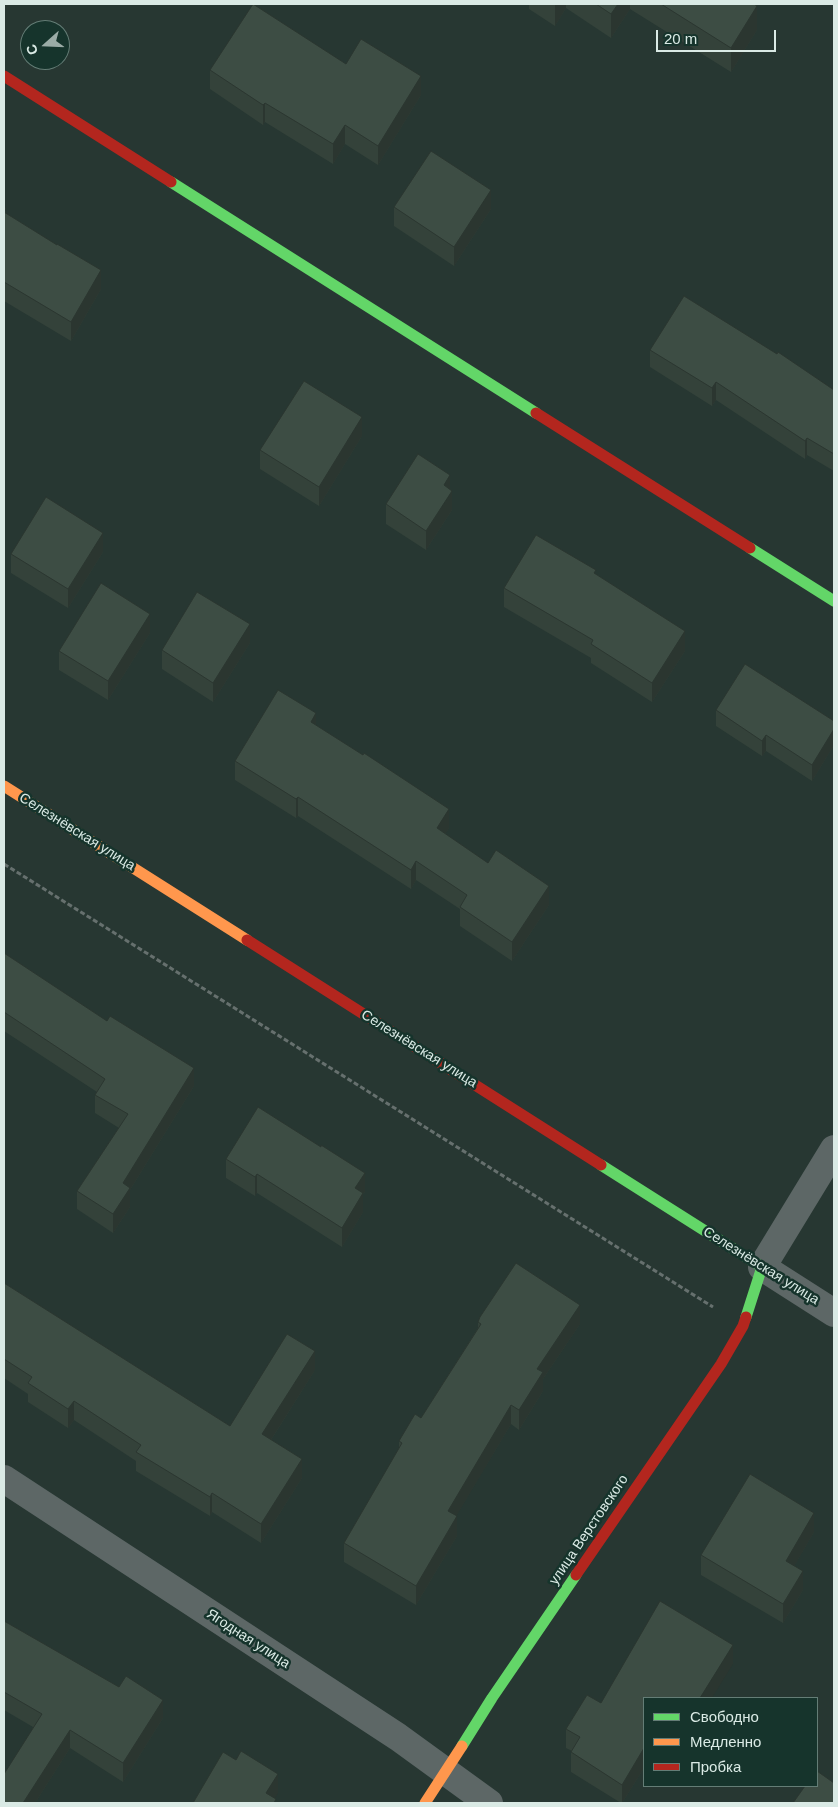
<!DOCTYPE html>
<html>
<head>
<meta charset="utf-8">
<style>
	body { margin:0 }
	#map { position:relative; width:838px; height:1807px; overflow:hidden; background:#273732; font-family:Arial,sans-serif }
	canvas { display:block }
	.frame { position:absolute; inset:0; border:5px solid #daeae5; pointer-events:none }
	.legend { position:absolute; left:643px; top:1697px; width:175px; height:90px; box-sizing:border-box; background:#16342c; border:1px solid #647d76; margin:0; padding:6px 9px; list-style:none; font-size:15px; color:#daeae5 }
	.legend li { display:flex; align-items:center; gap:10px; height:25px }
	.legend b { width:25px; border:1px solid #647d76 }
	.north { position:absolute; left:20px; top:20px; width:50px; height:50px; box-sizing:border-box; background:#16342c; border:1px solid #647d76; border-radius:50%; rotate:250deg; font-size:14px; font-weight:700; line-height:20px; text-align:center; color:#daeae5 }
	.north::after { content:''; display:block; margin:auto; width:18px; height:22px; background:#9baba6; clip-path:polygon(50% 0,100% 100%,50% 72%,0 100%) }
	.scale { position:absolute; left:656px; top:30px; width:120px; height:22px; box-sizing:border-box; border:2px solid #daeae5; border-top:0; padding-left:6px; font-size:15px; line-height:18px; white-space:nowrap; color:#daeae5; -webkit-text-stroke:4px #16342c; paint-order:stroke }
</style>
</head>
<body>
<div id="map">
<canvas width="838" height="1807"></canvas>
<div class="frame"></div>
<ul class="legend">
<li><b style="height:6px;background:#63d668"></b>Свободно</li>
<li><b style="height:6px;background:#ff974d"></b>Медленно</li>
<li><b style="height:6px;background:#b3261e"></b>Пробка</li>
</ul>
<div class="north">С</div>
<div class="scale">20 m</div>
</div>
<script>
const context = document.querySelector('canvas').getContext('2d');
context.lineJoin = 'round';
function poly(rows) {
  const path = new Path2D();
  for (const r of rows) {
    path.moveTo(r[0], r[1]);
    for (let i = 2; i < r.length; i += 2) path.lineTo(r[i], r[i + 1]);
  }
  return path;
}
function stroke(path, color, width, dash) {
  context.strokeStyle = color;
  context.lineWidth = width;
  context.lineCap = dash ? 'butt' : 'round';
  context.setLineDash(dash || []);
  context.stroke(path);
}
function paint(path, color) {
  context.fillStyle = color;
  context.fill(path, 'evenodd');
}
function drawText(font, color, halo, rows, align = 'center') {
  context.font = font + ' Arial,sans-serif';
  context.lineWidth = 5;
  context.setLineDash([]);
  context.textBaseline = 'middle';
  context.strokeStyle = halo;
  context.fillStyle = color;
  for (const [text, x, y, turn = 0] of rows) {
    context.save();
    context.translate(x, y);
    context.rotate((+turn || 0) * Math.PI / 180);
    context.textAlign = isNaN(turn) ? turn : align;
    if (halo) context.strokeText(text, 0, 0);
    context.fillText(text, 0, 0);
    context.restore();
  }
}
stroke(poly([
	[4,864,713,1307]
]), '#66706e', 3, [5, 2.5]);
stroke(poly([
	[834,1149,762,1267,834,1313],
	[4,1479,398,1737,489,1803]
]), '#5d6766', 28);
stroke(poly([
	[171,182,536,413],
	[750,548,834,601],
	[601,1165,762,1267,746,1317],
	[462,1746,492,1698,576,1575]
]), '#63d668', 11);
stroke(poly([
	[4,786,247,940],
	[425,1803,462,1746]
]), '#ff974d', 11);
stroke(poly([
	[4,76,171,182],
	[536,413,750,548],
	[247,940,601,1165],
	[576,1575,721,1364,743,1326,746,1317]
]), '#b3261e', 11);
paint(poly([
	[529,4,754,4,757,30,731,72,630,9,611,38,566,8,555,26,529,9],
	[346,64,421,95,378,165,345,144,333,164,265,122,263,125,210,89,210,70],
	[4,206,6,214,101,289,71,341,4,301],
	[394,207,491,209,454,266,394,226],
	[650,350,834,390,834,471,807,455,805,459,716,400,712,406,650,367],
	[362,436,319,506,260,469,260,450],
	[386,504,452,510,426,550,386,524],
	[103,552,68,608,11,573,11,554],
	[596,574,685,651,652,702,591,663,591,658,504,607,504,588],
	[150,633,108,700,59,670,59,651],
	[250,643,213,702,162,669,162,650],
	[716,710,834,721,834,745,812,781,766,751,762,756,716,726],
	[316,726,449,828,445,834,549,905,512,961,460,926,460,909,416,880,411,889,298,816,296,818,235,780,235,761],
	[4,953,194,1086,130,1190,130,1207,113,1233,77,1209,77,1191,119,1128,95,1113,95,1095,97,1092,4,1031],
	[226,1159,365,1192,363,1194,363,1212,342,1247,257,1193,255,1196,226,1178],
	[4,1283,230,1426,315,1370,271,1440,302,1478,261,1543,212,1512,210,1516,136,1471,136,1461,74,1420,68,1428,28,1402,28,1394,4,1378],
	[478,1322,580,1324,543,1379,543,1391,519,1430,511,1424,456,1516,457,1536,416,1605,344,1562,344,1543,399,1450,399,1441,421,1418,478,1328],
	[814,1532,794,1566,803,1590,783,1623,701,1575,701,1555],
	[4,1621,163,1718,123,1782,70,1748,35,1803,4,1803,33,1727,4,1710],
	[834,1661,834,1675,833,1674,833,1664],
	[733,1664,644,1698,644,1768,622,1803,621,1803,571,1772,571,1752,572,1751,566,1748,566,1729,601,1703]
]), '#34423a');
paint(poly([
	[555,4,566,4,566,8,555,26],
	[618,4,630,4,630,9,611,38,611,14],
	[757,6,757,30,731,72,731,48],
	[421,76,421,95,378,165,378,146],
	[265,103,265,122,263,125,263,105],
	[345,125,345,144,333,164,333,144],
	[491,190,491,209,454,266,454,247],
	[101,270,101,289,71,341,71,322],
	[716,382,716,400,712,406,712,388],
	[362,417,362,436,319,506,319,487],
	[807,438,807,455,805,459,805,441],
	[450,475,450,494,444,485],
	[452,491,452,510,426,550,426,531],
	[103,533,103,552,68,608,68,589],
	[150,614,150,633,108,700,108,681],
	[250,624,250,643,213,702,213,683],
	[685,631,685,651,652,702,652,683],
	[316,713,316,732,311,722],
	[834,729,834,745,812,781,812,765],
	[766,735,766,751,762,756,762,741],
	[298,797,298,816,296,818,296,799],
	[449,809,449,828,437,848,437,828],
	[416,861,416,880,411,889,411,870],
	[549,886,549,905,512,961,512,942],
	[194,1068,194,1086,130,1190,130,1207,113,1233,113,1214,123,1183],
	[365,1173,365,1192,363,1194,363,1212,342,1247,342,1228,355,1188],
	[257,1174,257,1193,255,1196,255,1177],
	[580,1305,580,1324,543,1379,543,1391,519,1430,519,1410,537,1369],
	[315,1351,315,1370,262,1454,262,1434],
	[74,1401,74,1420,68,1428,68,1409],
	[511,1405,511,1424,448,1530,448,1511],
	[302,1459,302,1478,261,1543,261,1524],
	[212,1493,212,1512,210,1516,210,1497],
	[814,1513,814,1532,786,1580,786,1561],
	[457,1516,457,1536,416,1605,416,1586],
	[803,1571,803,1590,783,1623,783,1604],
	[733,1645,733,1664,712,1698,700,1698],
	[163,1700,163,1718,123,1782,123,1763],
	[70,1730,70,1748,35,1803,23,1803],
	[644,1748,644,1768,622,1803,622,1785],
	[278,1774,278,1793,272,1803,266,1793]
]), '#2b3630');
const building = poly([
	[253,4,346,64,361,39,421,76,378,146,345,125,333,144,265,103,263,105,210,70,253,4],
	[596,4,618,4,611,14,596,4],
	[661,4,754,4,757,6,731,48,661,4],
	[431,151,491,190,454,247,394,207,431,151],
	[4,206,6,208,4,212,4,206],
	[4,212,57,245,57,244,101,270,71,322,4,282,4,212],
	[684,296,777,354,778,352,834,390,834,454,807,438,805,441,716,382,712,388,650,350,684,296],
	[304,381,362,417,319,487,260,450,304,381],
	[418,454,450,475,444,485,452,491,426,531,386,504,418,454],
	[46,497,103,533,68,589,11,554,46,497],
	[536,535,596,570,594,573,685,631,652,683,591,644,593,640,504,588,536,535],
	[101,583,150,614,108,681,59,651,101,583],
	[197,592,250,624,213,683,162,650,197,592],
	[745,664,834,721,834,729,812,765,766,735,762,741,716,710,745,664],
	[278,690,316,713,311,722,363,755,364,753,449,809,437,828,488,863,496,850,549,886,512,942,460,907,467,895,416,861,411,870,298,797,296,799,235,761,278,690],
	[4,953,107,1021,110,1016,194,1068,123,1183,130,1188,113,1214,77,1191,128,1114,95,1095,105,1079,4,1012,4,953],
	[258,1107,321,1147,321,1145,365,1173,355,1188,363,1193,342,1228,257,1174,255,1177,226,1159,258,1107],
	[516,1263,580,1305,537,1369,543,1372,519,1410,511,1405,448,1511,457,1516,416,1586,344,1543,402,1443,399,1441,415,1414,421,1418,481,1324,478,1322,480,1317,516,1263],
	[4,1283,230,1426,287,1334,315,1351,262,1434,302,1459,261,1524,212,1493,210,1497,136,1452,141,1445,74,1401,68,1409,28,1383,32,1377,4,1359,4,1283],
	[750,1474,814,1513,786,1561,803,1571,783,1604,701,1555,750,1474],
	[660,1601,733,1645,700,1698,644,1698,644,1748,622,1785,571,1752,580,1737,566,1729,587,1695,601,1703,660,1601],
	[4,1621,119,1687,126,1676,163,1700,123,1763,70,1730,23,1803,4,1803,4,1774,42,1714,4,1692,4,1621],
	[241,1751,278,1774,266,1793,276,1799,274,1803,193,1803,223,1752,236,1760,241,1751],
	[817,1771,834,1783,834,1803,793,1803,805,1786,817,1786,817,1771]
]);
paint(building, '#3d4d44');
stroke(building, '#2b3630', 1);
drawText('14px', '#daeae5', '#16342c', [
	["Селезнёвская улица",77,832,32],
	["Селезнёвская улица",419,1049,32],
	["Селезнёвская улица",761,1266,32],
	["улица Верстовского",589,1530,-56],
	["Ягодная улица",248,1639,33]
]);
</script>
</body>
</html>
